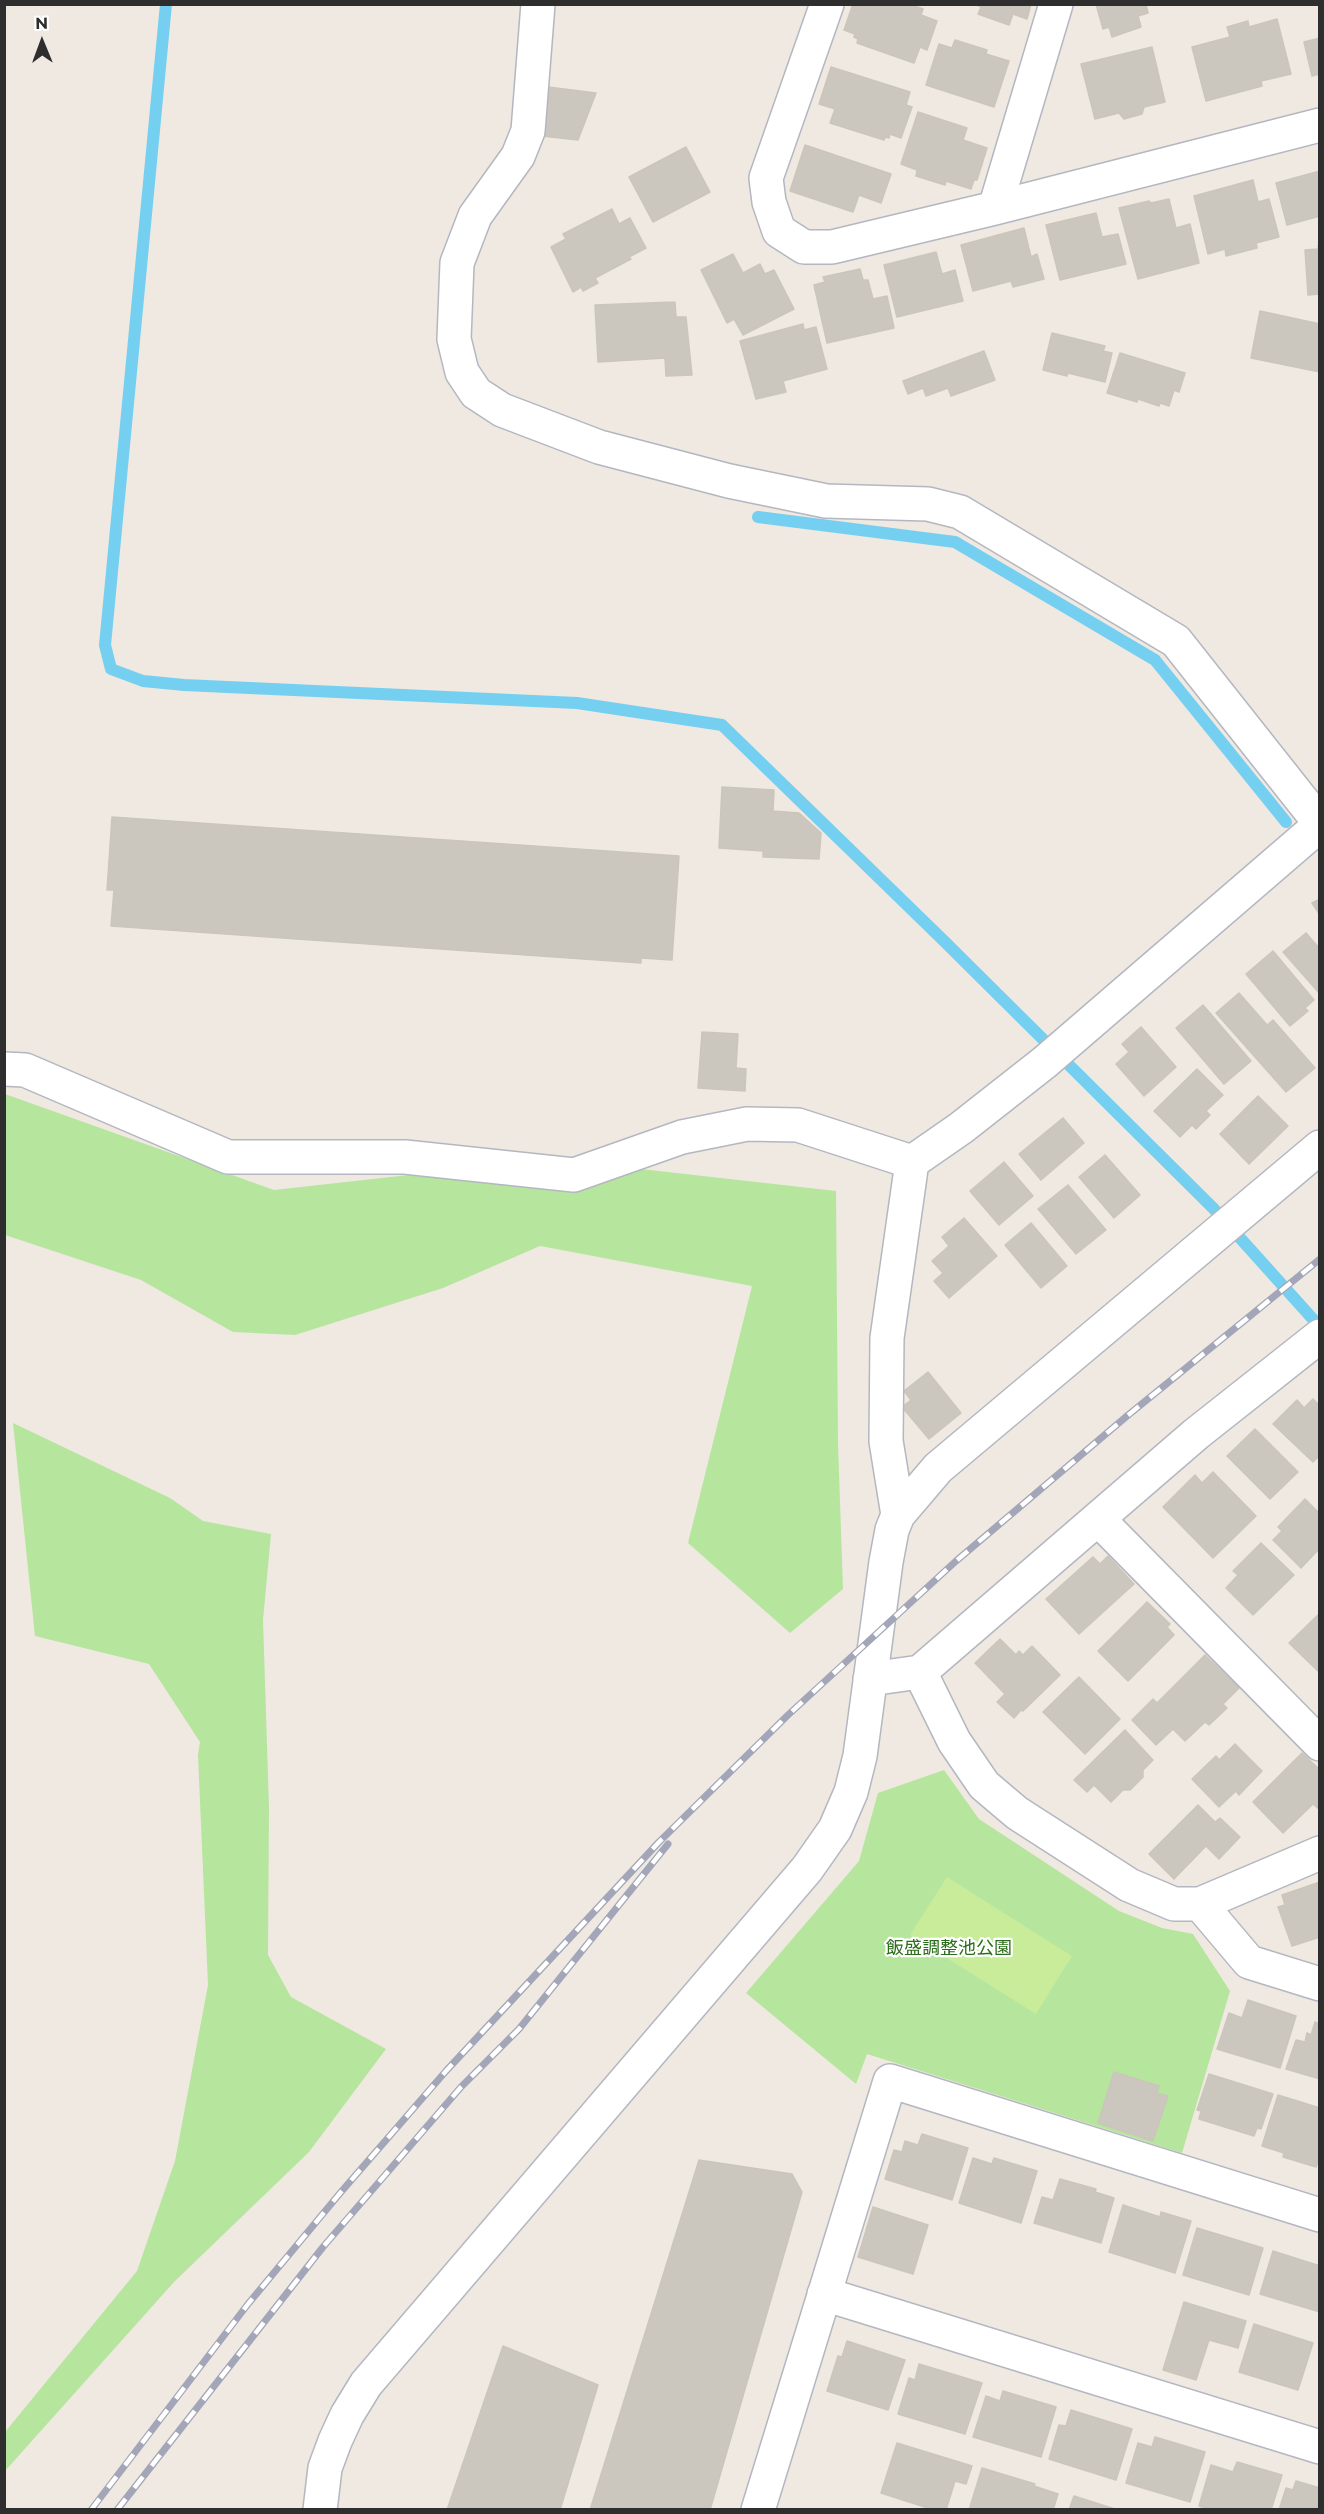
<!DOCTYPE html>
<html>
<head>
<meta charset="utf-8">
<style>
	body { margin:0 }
	#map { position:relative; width:1324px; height:2514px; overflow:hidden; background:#efe9e1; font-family:Montserrat,sans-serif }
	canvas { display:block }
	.frame { position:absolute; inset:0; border:6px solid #2e2e2e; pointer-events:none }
	.north { position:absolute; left:12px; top:12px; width:60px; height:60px; -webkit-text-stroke:4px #fff; paint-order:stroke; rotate:359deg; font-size:16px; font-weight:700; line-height:24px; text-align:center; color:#2e2e2e }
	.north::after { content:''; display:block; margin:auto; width:21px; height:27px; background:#2e2e2e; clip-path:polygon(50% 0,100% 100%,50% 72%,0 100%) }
</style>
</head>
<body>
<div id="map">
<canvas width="1324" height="2514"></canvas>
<div class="frame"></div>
<div class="north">N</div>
</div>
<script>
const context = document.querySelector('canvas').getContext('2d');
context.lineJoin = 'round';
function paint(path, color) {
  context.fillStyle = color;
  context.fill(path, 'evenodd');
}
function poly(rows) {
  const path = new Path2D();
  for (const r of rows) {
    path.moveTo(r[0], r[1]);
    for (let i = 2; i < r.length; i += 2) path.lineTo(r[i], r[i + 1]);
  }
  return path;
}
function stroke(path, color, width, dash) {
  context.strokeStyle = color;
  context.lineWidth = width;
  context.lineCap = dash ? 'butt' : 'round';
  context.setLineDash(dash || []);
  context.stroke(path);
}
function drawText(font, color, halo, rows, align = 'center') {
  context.font = font + ' Montserrat,"Noto Sans JP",sans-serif';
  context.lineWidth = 4.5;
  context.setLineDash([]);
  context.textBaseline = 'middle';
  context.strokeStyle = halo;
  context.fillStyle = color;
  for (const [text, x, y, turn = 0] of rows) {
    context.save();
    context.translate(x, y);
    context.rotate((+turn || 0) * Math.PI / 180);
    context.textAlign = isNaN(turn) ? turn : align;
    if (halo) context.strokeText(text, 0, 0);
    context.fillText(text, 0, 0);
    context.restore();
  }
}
paint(poly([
	[5,1094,274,1190,552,1159,836,1191,838,1444,843,1589,790,1633,688,1543,752,1286,540,1246,443,1288,295,1335,233,1332,141,1280,5,1235],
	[13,1423,170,1498,203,1521,271,1534,263,1620,269,1808,268,1955,291,1997,386,2049,309,2152,174,2282,5,2471,5,2432,137,2271,175,2161,208,1985,198,1755,200,1742,149,1664,35,1636],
	[944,1770,979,1819,1119,1911,1162,1928,1193,1934,1230,1991,1182,2153,867,2054,856,2084,746,1993,859,1861,878,1793]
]), '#b6e59e');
paint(poly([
	[947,1877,1072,1956,1036,2014,910,1935]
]), '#c9ec9a');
stroke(poly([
	[166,4,105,645,111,669,143,681,184,685,577,703,722,725,944,941,1214,1209,1320,1327],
	[758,517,955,542,1155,660,1286,822]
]), '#75cff0', 12);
const building = poly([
	[853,4,909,4,923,9,921,15,937,21,927,50,920,47,914,63,857,43,858,39,854,37,855,34,844,30,853,4],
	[975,4,1031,4,1027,19,1013,14,1009,25,978,14,981,7,975,4],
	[1096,4,1146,4,1148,13,1138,16,1141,27,1112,37,1109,27,1103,29,1096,4],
	[1277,19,1291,74,1261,81,1262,86,1206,101,1192,47,1230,37,1227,27,1248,21,1249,27,1277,19],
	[1320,38,1320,74,1312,76,1304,42,1320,38],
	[955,40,987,50,986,54,1009,61,994,107,926,85,939,44,952,48,955,40],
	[1152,47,1165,102,1144,107,1142,114,1124,119,1119,113,1095,119,1081,64,1152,47],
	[831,67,910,92,906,105,912,107,901,138,890,134,889,138,885,137,884,140,830,123,835,109,819,104,831,67],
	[548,87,596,93,578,140,542,136,548,87],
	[918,112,967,128,963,140,987,148,977,180,974,180,971,189,946,181,945,185,916,176,917,170,901,164,918,112],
	[805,145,891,174,881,203,859,195,853,212,790,191,805,145],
	[686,147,710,192,653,222,629,177,686,147],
	[1320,171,1320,216,1287,225,1276,183,1320,171],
	[1253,180,1258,202,1269,199,1279,237,1256,243,1257,248,1226,256,1225,249,1208,254,1194,196,1253,180],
	[1169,199,1176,228,1190,224,1199,263,1138,279,1119,208,1149,201,1151,203,1169,199],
	[612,209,619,224,630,218,646,248,629,257,631,259,595,278,598,283,583,291,581,287,573,292,551,247,566,239,563,234,612,209],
	[1096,213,1102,237,1118,234,1126,264,1060,280,1046,225,1096,213],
	[1024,228,1031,257,1037,254,1044,279,1013,287,1011,281,973,291,961,245,1024,228],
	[1318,246,1320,246,1320,294,1308,295,1305,250,1319,249,1318,246],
	[936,252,942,274,955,270,963,301,897,317,884,265,936,252],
	[733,254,743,273,760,264,765,274,774,270,794,309,743,335,734,319,727,323,701,270,733,254],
	[860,269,863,280,868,280,873,299,887,296,894,328,827,343,814,285,825,282,823,277,860,269],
	[675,302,676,317,686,317,692,375,666,376,665,358,598,362,595,305,675,302],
	[1260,311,1320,324,1320,372,1251,358,1260,311],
	[803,324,804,330,816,327,827,369,783,381,786,392,756,399,740,341,803,324],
	[1052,333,1105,346,1103,351,1112,353,1105,382,1068,373,1067,376,1043,370,1052,333],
	[984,351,995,380,951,396,948,388,926,396,923,388,908,394,903,381,984,351],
	[1120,353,1185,373,1179,392,1174,390,1169,406,1160,403,1159,406,1138,399,1137,402,1107,393,1120,353],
	[722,787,774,790,773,811,799,813,821,833,819,859,763,857,763,851,719,848,722,787],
	[112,817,679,856,672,960,641,958,641,963,111,926,114,890,107,890,112,817],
	[1320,899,1320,915,1312,903,1320,899],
	[1306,933,1320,949,1320,994,1283,952,1306,933],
	[1273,951,1314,1000,1305,1008,1308,1011,1290,1026,1246,974,1273,951],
	[1239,993,1267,1025,1273,1020,1315,1068,1286,1092,1216,1013,1239,993],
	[1203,1005,1251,1061,1224,1084,1176,1028,1203,1005],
	[1141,1027,1176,1067,1144,1096,1116,1064,1129,1052,1122,1044,1141,1027],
	[702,1032,738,1034,736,1068,746,1069,745,1091,698,1088,702,1032],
	[1197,1069,1223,1095,1206,1111,1210,1115,1196,1129,1192,1125,1180,1137,1154,1111,1197,1069],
	[1258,1096,1288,1126,1249,1164,1220,1134,1258,1096],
	[1063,1118,1084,1143,1041,1180,1019,1154,1063,1118],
	[1105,1155,1140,1195,1114,1218,1079,1177,1105,1155],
	[1004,1162,1033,1196,999,1225,970,1191,1004,1162],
	[1068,1185,1106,1230,1076,1254,1038,1209,1068,1185],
	[964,1218,997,1256,949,1298,934,1281,943,1273,932,1261,949,1246,942,1237,964,1218],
	[1031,1223,1067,1266,1041,1288,1005,1245,1031,1223],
	[928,1372,961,1413,929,1439,902,1407,911,1400,904,1391,928,1372],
	[1313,1399,1320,1406,1320,1455,1313,1462,1273,1424,1297,1400,1304,1408,1313,1399],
	[1255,1429,1298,1472,1270,1499,1227,1456,1255,1429],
	[1213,1472,1256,1516,1213,1558,1163,1507,1195,1475,1202,1483,1213,1472],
	[1305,1499,1320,1514,1320,1553,1317,1551,1301,1568,1273,1540,1282,1531,1278,1527,1305,1499],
	[1261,1543,1294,1575,1253,1615,1226,1588,1238,1575,1233,1571,1261,1543],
	[1108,1556,1134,1584,1079,1634,1046,1599,1093,1557,1100,1564,1108,1556],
	[1147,1602,1170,1624,1167,1627,1174,1635,1128,1681,1098,1651,1147,1602],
	[1320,1613,1320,1673,1289,1643,1320,1613],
	[1000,1639,1016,1655,1019,1651,1023,1655,1032,1646,1060,1675,1023,1711,1021,1710,1014,1718,997,1702,1005,1694,975,1663,1000,1639],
	[1205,1655,1239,1688,1223,1704,1227,1708,1209,1725,1205,1722,1185,1741,1173,1729,1156,1745,1132,1720,1153,1699,1157,1703,1205,1655],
	[1079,1677,1120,1719,1085,1754,1043,1712,1079,1677],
	[1125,1730,1153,1760,1143,1770,1143,1777,1130,1790,1123,1790,1111,1802,1094,1785,1087,1792,1074,1780,1125,1730],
	[1235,1744,1262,1771,1239,1795,1236,1791,1219,1807,1192,1779,1216,1756,1219,1760,1235,1744],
	[1302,1753,1320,1770,1320,1810,1313,1804,1283,1833,1253,1802,1302,1753],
	[1198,1805,1215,1822,1220,1818,1240,1837,1219,1859,1206,1846,1174,1879,1149,1854,1198,1805],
	[1320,1882,1320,1937,1292,1946,1278,1907,1285,1905,1282,1895,1320,1882],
	[1248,2000,1296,2016,1280,2068,1217,2049,1229,2013,1242,2018,1248,2000],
	[1315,2022,1320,2024,1320,2079,1286,2069,1296,2040,1305,2042,1307,2033,1311,2035,1315,2022],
	[1114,2072,1159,2086,1157,2093,1168,2096,1153,2141,1098,2123,1114,2072],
	[1209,2074,1273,2094,1261,2129,1257,2128,1254,2136,1199,2119,1201,2111,1197,2110,1209,2074],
	[1278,2095,1320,2108,1320,2157,1316,2167,1283,2157,1284,2153,1262,2146,1278,2095],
	[922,2134,968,2148,952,2200,885,2179,894,2150,902,2152,905,2141,918,2145,922,2134],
	[973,2158,992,2164,994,2158,1037,2171,1021,2223,959,2203,973,2158],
	[699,2160,792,2174,802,2192,710,2510,590,2510,699,2160],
	[1060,2179,1096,2189,1095,2192,1114,2198,1101,2243,1034,2223,1042,2197,1053,2200,1060,2179],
	[1123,2205,1160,2217,1161,2212,1191,2221,1175,2273,1109,2252,1123,2205],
	[873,2207,928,2225,913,2274,858,2257,873,2207],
	[1197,2228,1263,2248,1249,2295,1183,2275,1197,2228],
	[1273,2251,1320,2266,1320,2312,1260,2294,1273,2251],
	[1184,2302,1246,2321,1238,2348,1209,2340,1196,2380,1163,2370,1184,2302],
	[1254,2324,1313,2343,1298,2390,1239,2372,1254,2324],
	[847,2341,905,2360,888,2410,827,2391,838,2356,842,2357,847,2341],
	[503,2346,598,2385,560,2510,447,2510,503,2346],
	[919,2364,982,2383,965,2434,898,2414,909,2378,915,2380,919,2364],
	[1003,2391,1056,2407,1041,2457,973,2437,986,2396,1000,2401,1003,2391],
	[1071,2410,1132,2429,1116,2480,1049,2459,1059,2425,1066,2426,1071,2410],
	[1155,2437,1205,2452,1190,2502,1126,2483,1138,2443,1152,2447,1155,2437],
	[897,2443,972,2466,966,2484,955,2481,946,2510,934,2510,881,2493,897,2443],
	[1237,2462,1282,2475,1271,2510,1211,2510,1199,2506,1211,2465,1233,2472,1237,2462],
	[982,2468,1035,2484,1034,2486,1058,2494,1053,2510,969,2510,982,2468],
	[1296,2481,1320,2488,1320,2510,1279,2510,1286,2488,1293,2490,1296,2481],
	[1074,2496,1118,2510,1069,2510,1074,2496]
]);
paint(building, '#cbc7bf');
stroke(building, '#cbc5ba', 1.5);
const street = poly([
	[538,4,528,131,518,156,475,216,457,263,454,339,462,372,476,393,502,410,599,447,729,481,826,501,928,504,960,512,1176,641,1320,823],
	[827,4,766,178,769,202,779,231,804,247,832,247,995,208,1320,125],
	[995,208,1056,4],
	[4,1069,25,1070,228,1157,405,1157,574,1175,682,1137,747,1124,798,1125,912,1162],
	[898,1515,886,1441,887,1338,912,1162,961,1128,1045,1062,1320,825],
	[1098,1519,1320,1744],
	[920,1672,1196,1434,1320,1336],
	[870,1679,920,1672,954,1741,984,1785,1017,1813,1129,1885,1174,1904,1200,1904,1320,1853],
	[1200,1904,1249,1962,1320,1984],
	[824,2294,1320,2447],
	[320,2510,325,2468,335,2441,347,2415,366,2384,807,1869,835,1829,851,1792,860,1756,886,1562,892,1530,898,1515,938,1468,1320,1147],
	[758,2510,890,2081,1320,2215]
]);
stroke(street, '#b4b7c1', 36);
stroke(street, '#fff', 33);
const rail = poly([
	[91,2510,248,2304,341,2192,446,2071,659,1842,788,1715,956,1561,1127,1416,1320,1259],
	[117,2510,323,2247,461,2087,519,2029,668,1844]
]);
stroke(rail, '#a3a6b8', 7);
stroke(rail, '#fff', 4.5, [14]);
drawText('18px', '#2c6e1b', '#fff', [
	["飯盛調整池公園",949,1949]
]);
</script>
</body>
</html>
